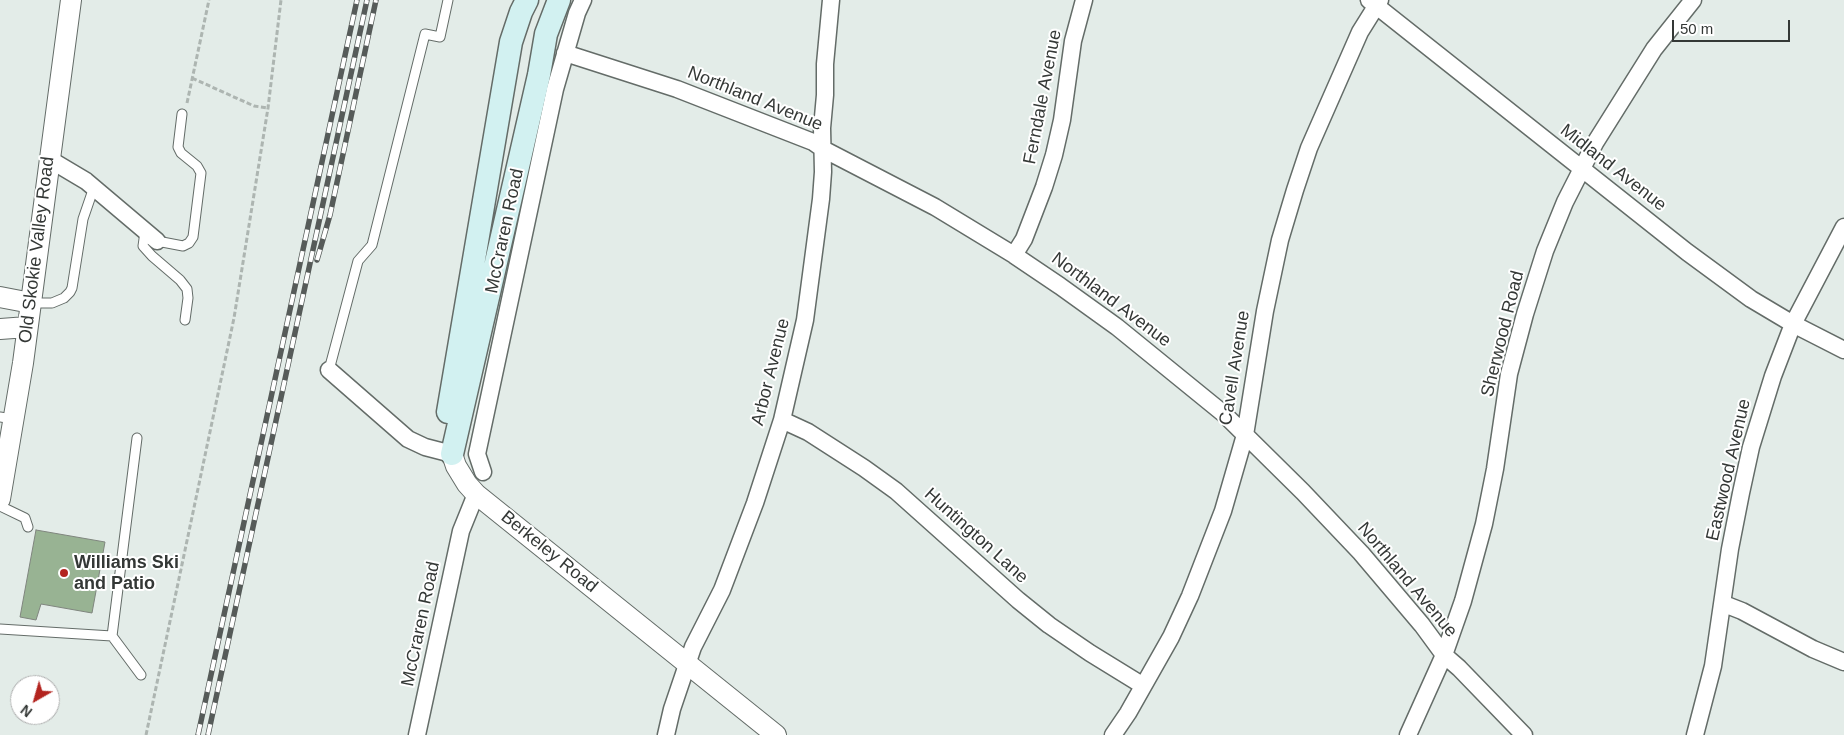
<!DOCTYPE html>
<html>
<head>
<meta charset="utf-8">
<style>
	body { margin:0 }
	#map { position:relative; width:1844px; height:735px; overflow:hidden; background:#e3ece8; font-family:Arial,sans-serif }
	canvas { display:block }
	.north { position:absolute; left:10px; top:675px; width:50px; height:50px; box-sizing:border-box; background:#fff; border:1px solid #aeafaf; border-radius:50%; rotate:218deg; font-size:14px; font-weight:700; line-height:20px; text-align:center; color:#343836 }
	.north::after { content:''; display:block; margin:auto; width:18px; height:22px; background:#b3241f; clip-path:polygon(50% 0,100% 100%,50% 72%,0 100%) }
	.scale { position:absolute; left:1672px; top:20px; width:118px; height:22px; box-sizing:border-box; border:2px solid #343836; border-top:0; padding-left:6px; font-size:15px; line-height:18px; white-space:nowrap; color:#343836; -webkit-text-stroke:4px #fff; paint-order:stroke }
</style>
</head>
<body>
<div id="map">
<canvas width="1844" height="735"></canvas>
<div class="north">N</div>
<div class="scale">50 m</div>
</div>
<script>
const context = document.querySelector('canvas').getContext('2d');
context.lineJoin = 'round';
function paint(path, color) {
  context.fillStyle = color;
  context.fill(path, 'evenodd');
}
function poly(rows) {
  const path = new Path2D();
  for (const r of rows) {
    path.moveTo(r[0], r[1]);
    for (let i = 2; i < r.length; i += 2) path.lineTo(r[i], r[i + 1]);
  }
  return path;
}
function stroke(path, color, width, dash) {
  context.strokeStyle = color;
  context.lineWidth = width;
  context.lineCap = dash ? 'butt' : 'round';
  context.setLineDash(dash || []);
  context.stroke(path);
}
function drawText(font, color, halo, rows, align = 'center') {
  context.font = font + ' Arial,sans-serif';
  context.lineWidth = 4;
  context.setLineDash([]);
  context.textBaseline = 'middle';
  context.strokeStyle = halo;
  context.fillStyle = color;
  for (const [text, x, y, turn = 0] of rows) {
    context.save();
    context.translate(x, y);
    context.rotate((+turn || 0) * Math.PI / 180);
    context.textAlign = isNaN(turn) ? turn : align;
    if (halo) context.strokeText(text, 0, 0);
    context.fillText(text, 0, 0);
    context.restore();
  }
}
const building = poly([
	[36,530,105,542,92,613,41,604,36,620,20,617,36,530]
]);
paint(building, '#98b393');
stroke(building, '#7f857e', 1);
const service = poly([
	[145,232,143,246,152,256,180,280,187,289,188,298,185,320],
	[157,241,183,246,189,243,193,237,201,173,197,166,181,153,178,147,182,114],
	[31,303,52,303,64,298,70,292,72,288,83,219,94,187],
	[329,370,358,261,372,245,425,34,440,37,448,0],
	[0,417,13,419],
	[0,506,25,518,28,527],
	[0,629,112,636,137,438],
	[112,636,141,675]
]);
const minor = poly([
	[1369,0,1687,252,1751,299,1793,324,1844,350],
	[565,53,677,89,813,142,823,149,935,207,1014,255,1060,286,1117,327,1224,414,1303,492,1361,553,1422,625,1444,655,1459,668,1524,735],
	[49,159,86,181,157,241],
	[1014,255,1024,239,1044,187,1054,155,1062,120,1073,41,1084,0],
	[329,370,408,439,425,447,452,454],
	[782,420,808,432,864,468,896,491,1018,600,1049,625,1090,653,1142,685],
	[483,472,477,454,555,89,577,13,583,0],
	[1724,604,1742,611,1813,649,1844,662],
	[417,735,461,531,476,494],
	[666,735,672,709,693,647,722,590,755,503,782,420,805,320,821,199,823,172,822,128,825,95,825,64,831,0],
	[1113,735,1128,713,1171,637,1190,596,1223,511,1245,435,1265,311,1280,240,1295,190,1309,148,1360,32,1380,0],
	[1408,735,1444,655,1463,601,1484,524,1495,469,1509,374,1525,314,1545,251,1565,202,1595,143,1654,49,1693,0],
	[1695,735,1713,666,1730,549,1741,493,1751,447,1773,376,1793,324,1844,227]
]);
const tertiary = poly([
	[0,297,31,303],
	[0,329,27,327],
	[452,454,456,466,467,484,476,494,776,735],
	[0,499,23,363,71,0]
]);
const secondary = poly([
	[448,412,511,42,521,12,527,0],
	[452,454,539,75,546,34,559,0]
]);
stroke(service, '#646c68', 11);
stroke(minor, '#646c68', 19);
stroke(tertiary, '#646c68', 22);
stroke(secondary, '#646c68', 25);
stroke(poly([
	[192,78,254,106,268,108],
	[187,103,209,0],
	[146,735,234,318,268,108,281,0]
]), '#adb5b1', 3, [5, 2.5]);
stroke(service, '#fff', 9);
stroke(minor, '#fff', 16);
stroke(tertiary, '#fff', 20);
stroke(secondary, '#d2f1f1', 22);
const rail = poly([
	[317,260,330,215,376,0],
	[198,735,357,0],
	[208,735,367,0]
]);
stroke(rail, '#565b59', 5.5);
stroke(rail, '#fff', 4, [11]);
for (const [x, y, r, color] of [
	[64,573,5,"#b3241f"]
]) {
  const dot = new Path2D();
  dot.arc(x, y, r, 0, 2 * Math.PI);
  context.fillStyle = color;
  context.fill(dot);
  stroke(dot, '#fff', 2);
}
drawText('18px', '#343836', '#fff', [
	["Ferndale Avenue",1043,97,-79],
	["Northland Avenue",755,99,22],
	["Midland Avenue",1613,168,38],
	["McCraren Road",505,231,-78],
	["Old Skokie Valley Road",37,250,-83],
	["Northland Avenue",1111,300,37],
	["Sherwood Road",1503,334,-76],
	["Cavell Avenue",1235,368,-81],
	["Arbor Avenue",771,372,-76],
	["Eastwood Avenue",1729,470,-77],
	["Huntington Lane",976,536,42],
	["Berkeley Road",549,552,39],
	["Northland Avenue",1407,580,50],
	["McCraren Road",421,624,-78]
]);
drawText('bold 18px', '#343836', '#fff', [
	["Williams Ski",74,563],
	["and Patio",74,584]
], 'left');
</script>
</body>
</html>
